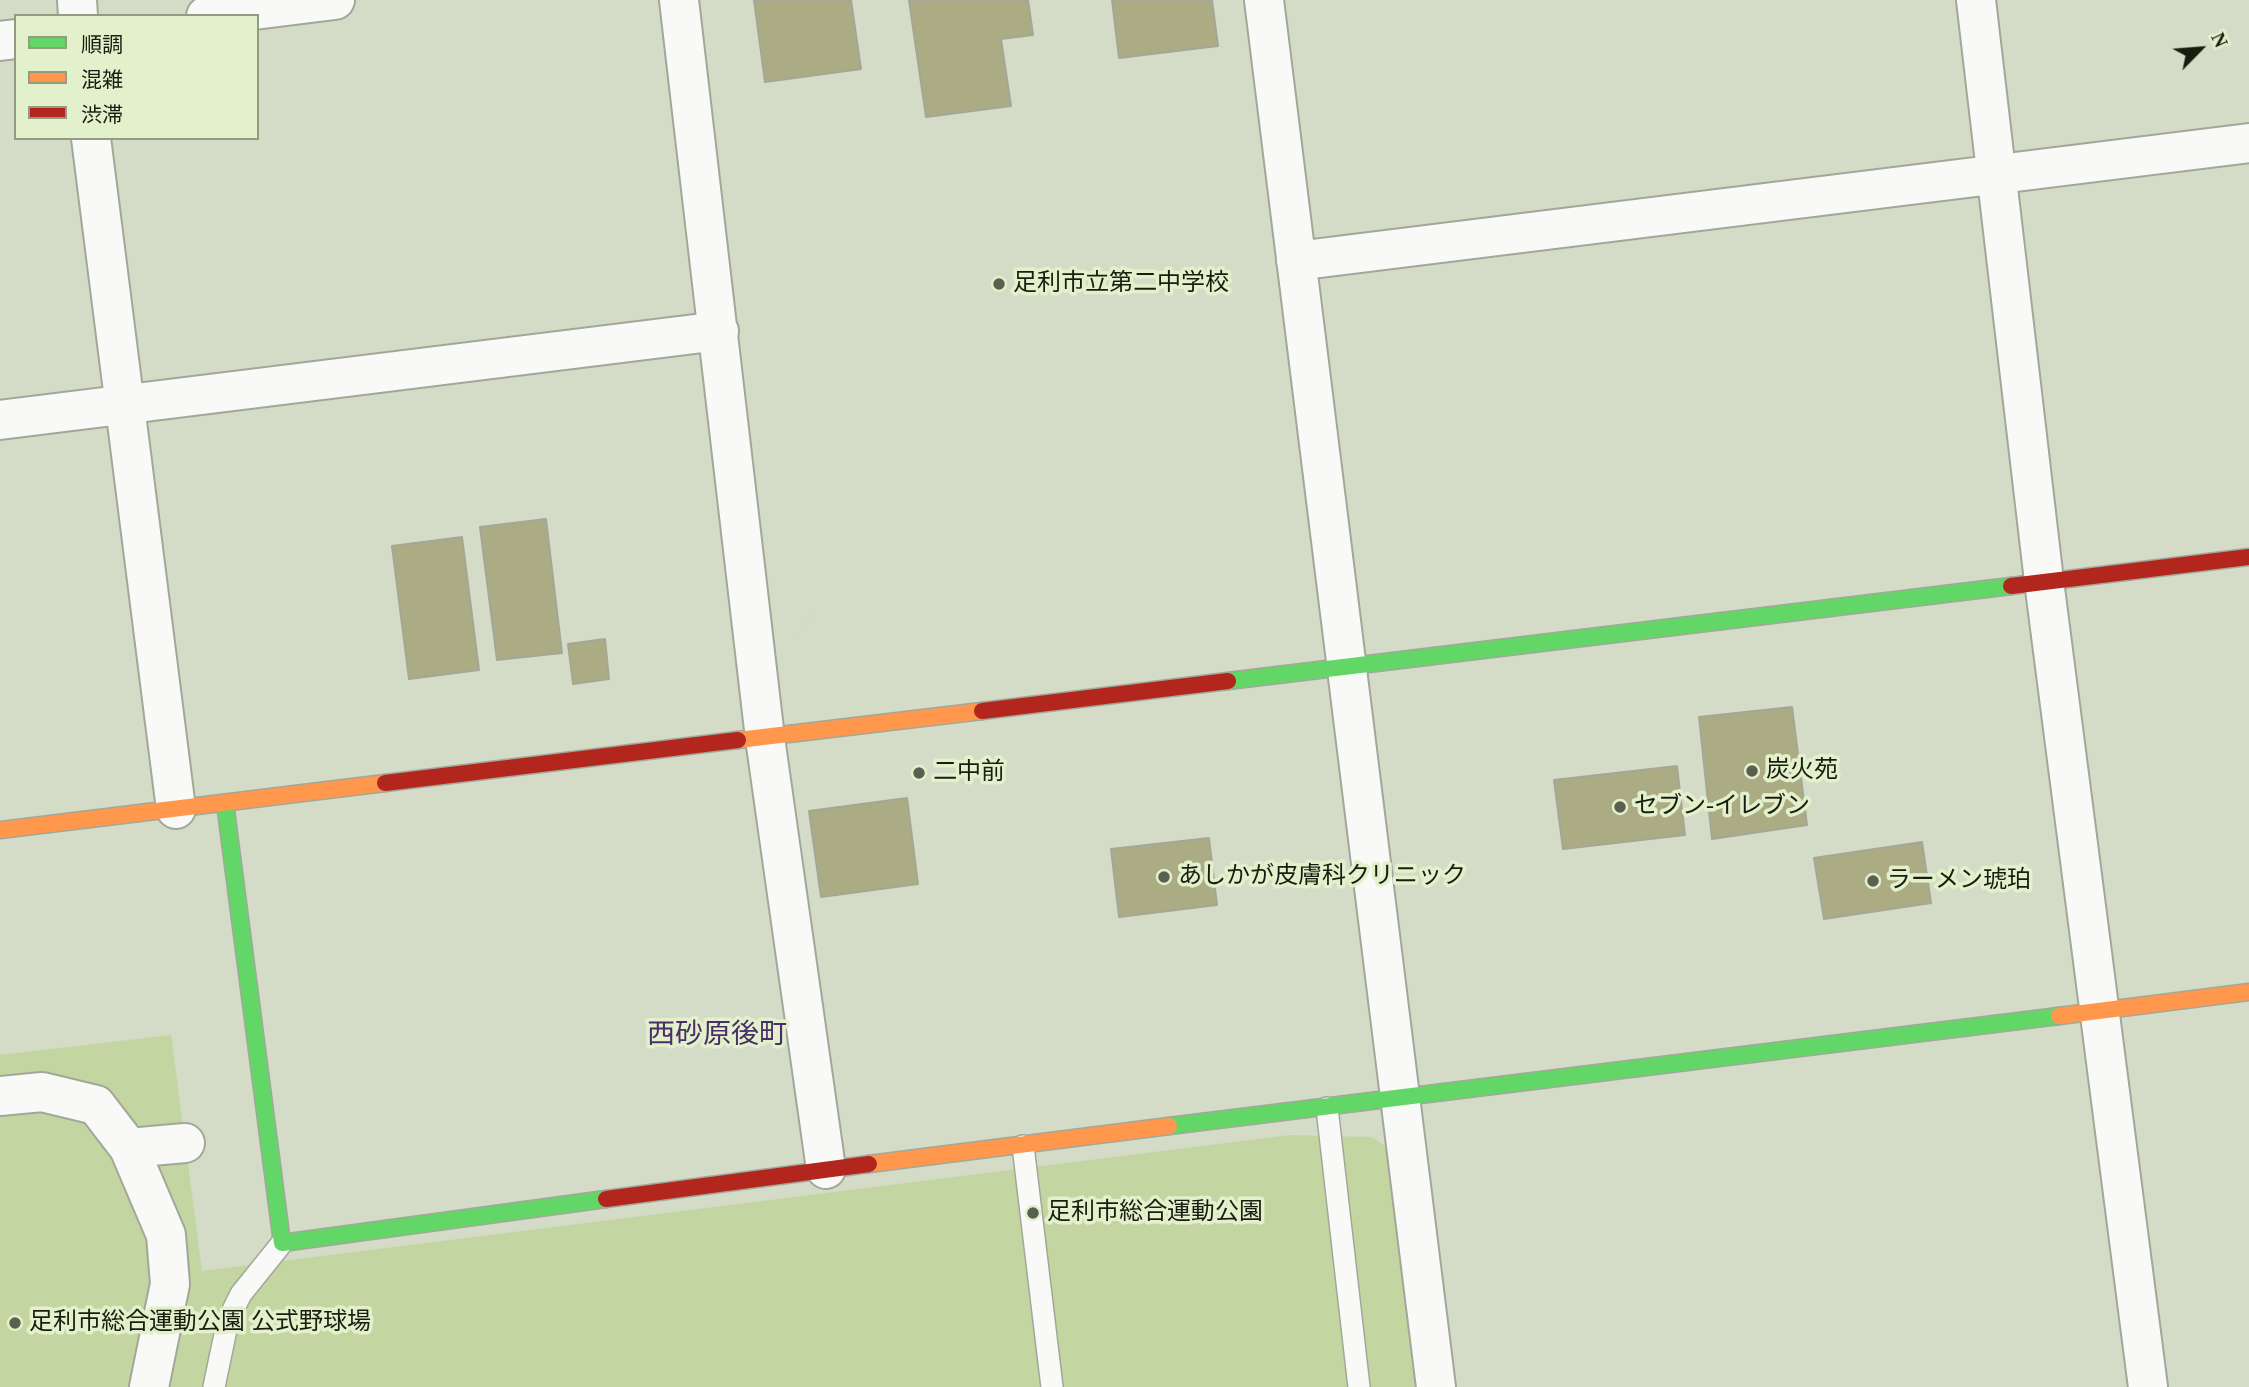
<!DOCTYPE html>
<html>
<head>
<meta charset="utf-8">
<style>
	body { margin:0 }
	#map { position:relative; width:2249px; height:1387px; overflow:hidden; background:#d4dbc7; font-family:"Times New Roman","Noto Sans JP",serif }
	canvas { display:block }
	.legend { position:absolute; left:14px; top:14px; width:245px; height:126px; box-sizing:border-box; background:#e3f0cc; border:2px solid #929c81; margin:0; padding:9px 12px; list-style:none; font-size:21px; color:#191d10 }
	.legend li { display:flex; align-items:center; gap:14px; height:35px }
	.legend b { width:35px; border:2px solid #929c81 }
	.north { position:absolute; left:2165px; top:14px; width:70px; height:70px; -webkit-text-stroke:5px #e3f0cc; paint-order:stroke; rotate:65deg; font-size:19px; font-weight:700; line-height:28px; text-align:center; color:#191d10 }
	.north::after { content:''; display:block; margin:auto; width:24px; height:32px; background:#191d10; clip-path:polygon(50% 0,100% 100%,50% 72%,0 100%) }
</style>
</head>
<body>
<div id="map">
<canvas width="2249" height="1387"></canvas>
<ul class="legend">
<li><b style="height:9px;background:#63d668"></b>順調</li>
<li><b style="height:9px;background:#ff974d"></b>混雑</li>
<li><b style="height:9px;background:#b3261e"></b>渋滞</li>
</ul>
<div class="north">N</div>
</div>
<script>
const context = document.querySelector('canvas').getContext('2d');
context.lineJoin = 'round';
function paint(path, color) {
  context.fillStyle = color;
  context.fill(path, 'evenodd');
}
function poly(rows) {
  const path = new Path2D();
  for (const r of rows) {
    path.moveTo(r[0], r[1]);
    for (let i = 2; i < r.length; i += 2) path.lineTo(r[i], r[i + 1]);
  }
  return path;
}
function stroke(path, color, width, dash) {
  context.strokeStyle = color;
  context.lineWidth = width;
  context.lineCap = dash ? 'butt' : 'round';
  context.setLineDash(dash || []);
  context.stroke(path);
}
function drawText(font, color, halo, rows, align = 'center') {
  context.font = font + ' "Times New Roman","Noto Sans JP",serif';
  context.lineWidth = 7;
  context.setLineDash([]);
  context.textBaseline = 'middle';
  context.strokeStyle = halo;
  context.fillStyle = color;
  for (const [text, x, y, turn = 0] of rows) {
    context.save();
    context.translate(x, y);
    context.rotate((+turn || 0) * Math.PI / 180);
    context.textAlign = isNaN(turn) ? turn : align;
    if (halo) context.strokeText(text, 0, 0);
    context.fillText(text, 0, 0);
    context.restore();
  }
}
paint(poly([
	[171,1035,202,1271,1290,1135,1371,1137,1386,1146,1416,1387,0,1387,0,1055]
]), '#c3d5a0');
const building = poly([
	[754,0,851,0,861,69,765,82,754,0],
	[909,0,1028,0,1033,35,1001,39,1011,106,926,117,909,0],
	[1112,0,1212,0,1218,46,1119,58,1112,0],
	[546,519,562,653,497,660,480,527,546,519],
	[462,537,479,670,409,679,392,546,462,537],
	[605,639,609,679,573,684,568,644,605,639],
	[1792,707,1807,825,1712,839,1699,717,1792,707],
	[1677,766,1685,835,1563,849,1554,780,1677,766],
	[907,798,918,884,821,897,809,811,907,798],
	[1209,838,1217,905,1119,917,1111,849,1209,838],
	[1922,842,1931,903,1824,919,1814,858,1922,842]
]);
paint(building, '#abac84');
stroke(building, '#a4a797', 2);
const lane = poly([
	[1327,1108,1359,1387],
	[1023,1146,1052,1387],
	[214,1387,228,1320,241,1294,282,1243]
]);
const street = poly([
	[77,0,78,16],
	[679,0,765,738,826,1169],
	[1264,0,1436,1387],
	[1976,0,2044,581,2148,1387],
	[206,16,335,0],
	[0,41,16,39],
	[91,138,176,809],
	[1296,261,2249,143],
	[0,420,719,331],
	[0,1096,42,1092,96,1105,129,1148,166,1235,170,1284,149,1387],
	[129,1148,185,1143]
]);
const fast = poly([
	[1228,681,2011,586],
	[225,803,282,1243,606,1199],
	[1169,1126,2059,1016]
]);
const slow = poly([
	[738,740,982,711],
	[0,830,385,783],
	[2059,1016,2249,992],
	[869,1164,1169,1126]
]);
const jam = poly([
	[2011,586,2249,557],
	[982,711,1228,681],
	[385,783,738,740],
	[606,1199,869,1164]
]);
stroke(lane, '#a2a899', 24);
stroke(street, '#a2a899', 42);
stroke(fast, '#a2a899', 19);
stroke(slow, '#a2a899', 19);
stroke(jam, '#a2a899', 19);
stroke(poly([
	[795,636,813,616]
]), '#d5d7d1', 4.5, [3.5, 5]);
stroke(lane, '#f9faf7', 21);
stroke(street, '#f9faf7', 38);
stroke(fast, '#63d668', 16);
stroke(slow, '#ff974d', 16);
stroke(jam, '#b3261e', 16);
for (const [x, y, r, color] of [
	[999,284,7,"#5a6050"],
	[1752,771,7,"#5a6050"],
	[919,773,7,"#5a6050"],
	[1620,807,7,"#5a6050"],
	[1164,877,7,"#5a6050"],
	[1873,881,7,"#5a6050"],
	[1033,1213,7,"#5a6050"],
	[15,1323,7,"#5a6050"]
]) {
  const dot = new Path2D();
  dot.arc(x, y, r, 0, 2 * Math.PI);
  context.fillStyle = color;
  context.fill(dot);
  stroke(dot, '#e3f0cc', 2.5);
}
drawText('24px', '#191d10', '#e3f0cc', [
	["足利市立第二中学校",1013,284],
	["炭火苑",1766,771],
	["二中前",933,773],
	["セブン-イレブン",1634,807],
	["あしかが皮膚科クリニック",1178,877],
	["ラーメン琥珀",1887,881],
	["足利市総合運動公園",1047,1213],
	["足利市総合運動公園 公式野球場",29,1323]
], 'left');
drawText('28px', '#4a2e68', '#e3f0cc', [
	["西砂原後町",717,1036]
]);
</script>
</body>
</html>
